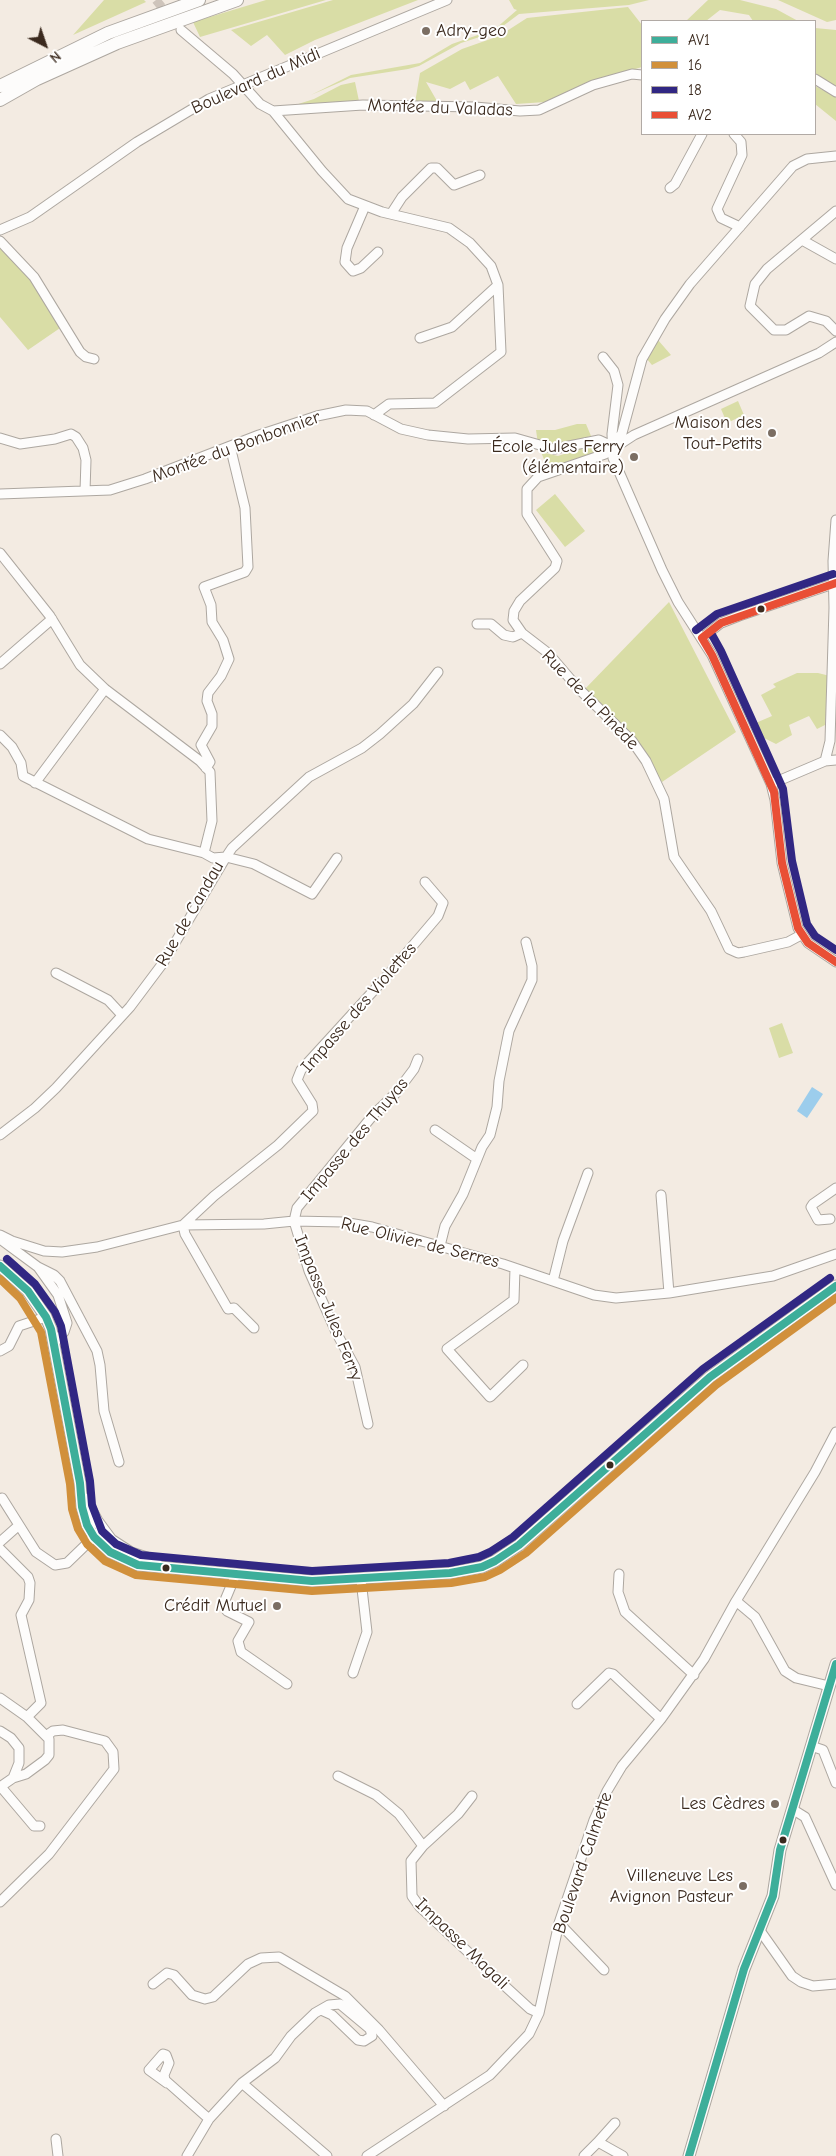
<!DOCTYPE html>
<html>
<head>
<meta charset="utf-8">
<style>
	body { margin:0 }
	#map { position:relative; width:836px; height:2156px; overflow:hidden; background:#f3ebe2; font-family:"Comic Neue",sans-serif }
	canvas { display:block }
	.legend { position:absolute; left:641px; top:20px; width:175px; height:115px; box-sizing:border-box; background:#fff; border:1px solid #b1aaa5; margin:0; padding:6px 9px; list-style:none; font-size:15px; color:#3b2a1e }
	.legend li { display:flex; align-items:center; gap:10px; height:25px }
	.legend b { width:25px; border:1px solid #b1aaa5 }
	.north { position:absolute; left:20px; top:20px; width:50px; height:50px; -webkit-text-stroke:4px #fff; paint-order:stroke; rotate:139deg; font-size:14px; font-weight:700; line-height:20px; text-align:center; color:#3b2a1e }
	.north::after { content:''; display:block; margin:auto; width:18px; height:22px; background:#3b2a1e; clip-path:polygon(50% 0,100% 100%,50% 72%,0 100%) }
</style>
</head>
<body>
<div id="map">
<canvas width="836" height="2156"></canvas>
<ul class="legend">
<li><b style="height:6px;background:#3dae9a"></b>AV1</li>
<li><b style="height:6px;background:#d1903b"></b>16</li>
<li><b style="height:6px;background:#312783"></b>18</li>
<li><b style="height:6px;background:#e94f35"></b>AV2</li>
</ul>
<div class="north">N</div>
</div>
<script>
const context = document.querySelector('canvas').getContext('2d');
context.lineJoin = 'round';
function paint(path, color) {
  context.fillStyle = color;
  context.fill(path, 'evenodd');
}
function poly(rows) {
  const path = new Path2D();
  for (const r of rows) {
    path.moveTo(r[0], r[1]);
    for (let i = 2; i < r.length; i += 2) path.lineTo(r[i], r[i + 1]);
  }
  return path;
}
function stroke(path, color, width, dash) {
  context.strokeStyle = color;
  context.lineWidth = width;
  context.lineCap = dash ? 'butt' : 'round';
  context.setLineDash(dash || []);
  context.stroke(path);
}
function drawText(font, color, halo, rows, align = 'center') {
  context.font = font + ' "Comic Neue",sans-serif';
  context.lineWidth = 4;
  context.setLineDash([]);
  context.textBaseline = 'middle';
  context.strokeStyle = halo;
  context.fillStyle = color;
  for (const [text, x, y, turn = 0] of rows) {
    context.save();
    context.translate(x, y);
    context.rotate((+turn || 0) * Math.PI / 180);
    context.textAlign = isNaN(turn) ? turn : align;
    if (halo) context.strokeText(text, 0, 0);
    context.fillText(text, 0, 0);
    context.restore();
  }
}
paint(poly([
	[104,0,144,0,146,2,73,35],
	[266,0,326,0,200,37,193,22],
	[333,0,418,0,315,40,285,55,267,35,251,46,231,30],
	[509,0,649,0,629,5,519,14,495,32,461,43,419,66,408,69,350,78,311,95,351,75,420,63,452,44,495,29,517,10,514,9],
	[708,0,740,0,776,9,798,21,753,21,749,15,720,10,706,21,686,21],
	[778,0,836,0,836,20,827,22],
	[628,7,642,25,642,67,586,84,545,102,516,104,498,76,470,90,465,81,450,89,426,82,437,101,415,103,420,73,462,49,499,36,527,18],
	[815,28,836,30,836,87,815,76],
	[355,82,359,101,292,106,314,99,341,85],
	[815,86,836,97,836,121,815,104],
	[0,245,32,278,63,326,28,350,0,317],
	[658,340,671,355,652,365,646,358],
	[738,401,744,415,727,423,721,409],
	[577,424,586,424,591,436,555,446,538,444,536,430,555,430],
	[594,444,603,451,548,469,541,452,558,456],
	[555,494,585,531,565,547,536,510],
	[669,602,736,732,662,782,634,738,583,691],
	[797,673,818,673,830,676,825,725,817,729,809,716,789,725,792,735,776,744,756,734,751,725,772,716,761,695,776,687,773,684],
	[782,1023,793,1053,779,1058,769,1028]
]), '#d9dda6');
paint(poly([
	[812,1087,823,1094,807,1118,797,1111]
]), '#9ccdec');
stroke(poly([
	[156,0,169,16]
]), '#cec4bb', 9, [9, 4.5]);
const street = poly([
	[181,30,233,74,260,104,273,111,363,105,475,107,520,111,539,110,593,85,632,74,642,75],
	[815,79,836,92],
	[273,111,322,171,348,199,382,212,449,228,470,243,491,266,498,285,501,352,435,403,389,404,374,415],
	[734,134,741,142,742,155,717,209,721,218,740,227],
	[670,188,675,184,702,134],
	[365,206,347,248,345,262,353,271,361,268,378,252],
	[836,211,767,269,755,284,750,306,774,330,786,330,809,316,826,321,836,331],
	[391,214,402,197,431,168,437,168,454,185,480,175],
	[0,230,30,217,137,142,209,99,447,0],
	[802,240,836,259],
	[0,241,34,277,80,352,86,357,94,359],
	[420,338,452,327,498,285],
	[603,357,614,371,618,385,612,434,613,458,662,570,678,602,712,655,771,784,775,800,782,863,798,928,808,943,836,962],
	[0,438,20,444,55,439,71,434,76,437,83,448,86,460,85,491],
	[614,447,622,433,642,359,665,319,690,284,793,166,807,159,836,156],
	[0,494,110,490,145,479,259,435,317,416,346,410,367,411,401,429,428,435,468,439,515,438,554,449,599,440,614,447],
	[0,553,50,616,80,665,105,689,200,761,210,772,212,821,204,853,213,858,226,857,163,963,130,1007,56,1088,35,1108,0,1135],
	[477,624,491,624,504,635,513,637,522,633],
	[702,638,721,623,739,616,836,583],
	[0,664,52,619],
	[0,735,12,747,21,763,23,776,148,839,204,853],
	[825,761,830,741,834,608,833,561,836,520],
	[206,768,210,762,201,745,212,726,212,714,207,701,208,693,221,676,229,659,223,640,212,622,211,605,204,587,245,572,248,567,245,508,230,446],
	[35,783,105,689],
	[771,784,825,761,836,760],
	[337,858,312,894,254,864,226,857,232,848,309,777,362,748,380,734,413,704,438,672],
	[801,935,788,942,744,952,738,953,729,949,711,911,674,857,664,799,646,761,632,741,578,688,548,653,522,633,513,620,514,611,520,601,555,568,557,561,527,514,527,489,538,477,605,454,634,435,819,353,836,342],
	[56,973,108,1000,121,1014],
	[435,1130,477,1159],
	[661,1195,669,1293],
	[830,1219,818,1220,811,1207,813,1204,836,1188],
	[0,1235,12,1241,44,1251,62,1252,97,1247,183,1225,264,1224,294,1221,343,1222,372,1227,503,1264,594,1295,616,1298,669,1293,773,1276,836,1254],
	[0,1239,38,1267,58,1295,67,1323,64,1332,55,1342],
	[440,1246,445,1226,463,1194,482,1147,490,1135,497,1107,499,1081,509,1031,532,980,532,966,526,942],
	[38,1267,54,1275,60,1281,97,1351,100,1365,104,1411,119,1462],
	[515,1268,514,1300,447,1349,490,1397,523,1365],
	[553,1281,563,1241,588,1173],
	[254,1328,234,1308,228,1309,185,1234,183,1225,214,1196,278,1145,313,1111,312,1104,297,1080,301,1070,387,976,438,916,443,903,425,882],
	[0,1351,9,1346,19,1326,46,1317],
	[368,1424,355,1367,336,1332,309,1271,294,1221,297,1208,374,1114,396,1093,414,1069,418,1059],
	[2,1498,36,1552,55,1565,67,1563,98,1533],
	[0,1542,18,1526],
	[0,1549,28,1577,30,1583,29,1600,21,1615,41,1703,27,1717],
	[236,1574,223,1605,227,1611,249,1622,238,1641,241,1652,287,1684],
	[619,1574,618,1592,625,1612,694,1675],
	[736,1601,755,1617,785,1671,796,1678,829,1686],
	[353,1673,367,1632,361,1580],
	[0,1698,27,1717,49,1739,49,1755,45,1760,26,1774,13,1778],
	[577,1704,609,1673,613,1674,661,1719],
	[0,1731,11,1738,19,1748,19,1763,13,1778,0,1787],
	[811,1746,823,1750,836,1783],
	[338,1776,376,1795,399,1814,423,1846],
	[1,1787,34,1826,40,1826],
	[472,1796,458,1814,423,1846,411,1861,412,1896,420,1907,483,1966,530,2009,539,2013],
	[792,1809,805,1817,836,1885],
	[0,1902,49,1854,114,1769,113,1752,105,1741,63,1730,53,1731,46,1736],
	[559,1923,604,1970],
	[761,1932,792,1976,801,1982,813,1986,836,1984],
	[153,1984,167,1973,174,1975,192,1995,205,1999,213,1997,248,1964,261,1958,279,1957,345,1996,379,2030,444,2106],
	[167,2083,149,2070,163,2054,166,2055,169,2063,164,2075,165,2080,209,2119],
	[242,2083,327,2156],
	[56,2139,58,2156],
	[598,2142,615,2123],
	[187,2156,209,2119,242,2083,275,2058,291,2036,315,2013,329,2005,340,2004,370,2029,372,2036,364,2041,358,2040,332,2015,321,2010],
	[367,2156,490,2075,529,2034,539,2013,559,1923,594,1820,607,1791,622,1766,661,1719,704,1659,736,1601,815,1472,836,1432],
	[584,2156,598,2142,623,2156]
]);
const secondary = poly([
	[0,1266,28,1291,46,1317,51,1329,80,1483,82,1507,87,1525,94,1537,110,1552,138,1565,312,1581,450,1573,482,1567,495,1561,519,1545,710,1377,836,1286],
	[85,1499,97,1521,111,1540,131,1553,156,1561],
	[689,2156,744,1969,773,1896,780,1850,836,1664]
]);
const primary = poly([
	[0,86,108,33,199,0],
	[0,100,37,79,117,43,237,0]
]);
stroke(street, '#ada7a0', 11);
stroke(secondary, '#ada7a0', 13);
stroke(primary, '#ada7a0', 14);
stroke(street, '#fdfcfb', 9);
stroke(secondary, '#fdfcfb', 11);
stroke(primary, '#fdfcfb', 12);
stroke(poly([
	[0,1266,28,1291,46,1317,51,1329,80,1483,82,1507,87,1525,94,1537,110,1552,138,1565,312,1581,450,1573,482,1567,495,1561,519,1545,710,1377,836,1286],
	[689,2156,744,1969,773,1896,780,1850,836,1664]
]), '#3dae9a', 8);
stroke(poly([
	[0,1279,20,1298,41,1332,70,1484,72,1509,78,1529,87,1544,105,1561,136,1575,312,1591,451,1583,485,1577,500,1570,526,1553,716,1385,836,1298]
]), '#d1903b', 8);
stroke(poly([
	[696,630,717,614,833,574],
	[711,633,721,651,783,789,792,861,807,924,815,936,836,950],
	[7,1259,35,1284,55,1312,61,1326,90,1481,92,1505,102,1531,116,1544,141,1555,312,1571,449,1563,479,1557,490,1552,513,1537,703,1369,830,1278]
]), '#312783', 8);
stroke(poly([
	[702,638,712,655,774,792,782,863,798,928,808,943,836,962],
	[702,638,721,623,836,583]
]), '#e94f35', 8);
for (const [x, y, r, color] of [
	[426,31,5,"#7b6e63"],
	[772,433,5,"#7b6e63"],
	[634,457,5,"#7b6e63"],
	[761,609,4.5,"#3b2a1e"],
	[610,1465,4.5,"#3b2a1e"],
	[166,1568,4.5,"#3b2a1e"],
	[277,1606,5,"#7b6e63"],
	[775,1804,5,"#7b6e63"],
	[783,1840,4.5,"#3b2a1e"],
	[743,1886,5,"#7b6e63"]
]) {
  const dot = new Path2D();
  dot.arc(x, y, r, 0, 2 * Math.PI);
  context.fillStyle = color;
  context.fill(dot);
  stroke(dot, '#fff', 2);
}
drawText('18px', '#3b2a1e', '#fff', [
	["Adry-geo",436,31,"left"],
	["Maison des",762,423],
	["Tout-Petits",762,444],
	["École Jules Ferry",624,447],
	["(élémentaire)",624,468],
	["Crédit Mutuel",267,1606],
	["Les Cèdres",765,1804],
	["Villeneuve Les",733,1876],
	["Avignon Pasteur",733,1897]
], 'right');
drawText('18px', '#3b2a1e', '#fff', [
	["Boulevard du Midi",256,81,-24],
	["Montée du Valadas",440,108,2],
	["Montée du Bonbonnier",236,447,-20],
	["Rue de la Pinède",590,700,46],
	["Rue de Candau",190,914,-60],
	["Impasse des Violettes",359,1008,-49],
	["Impasse des Thuyas",355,1140,-50],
	["Rue Olivier de Serres",420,1243,14],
	["Impasse Jules Ferry",328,1308,68],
	["Boulevard Calmette",583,1863,-71],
	["Impasse Magali",462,1944,44]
]);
</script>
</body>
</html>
